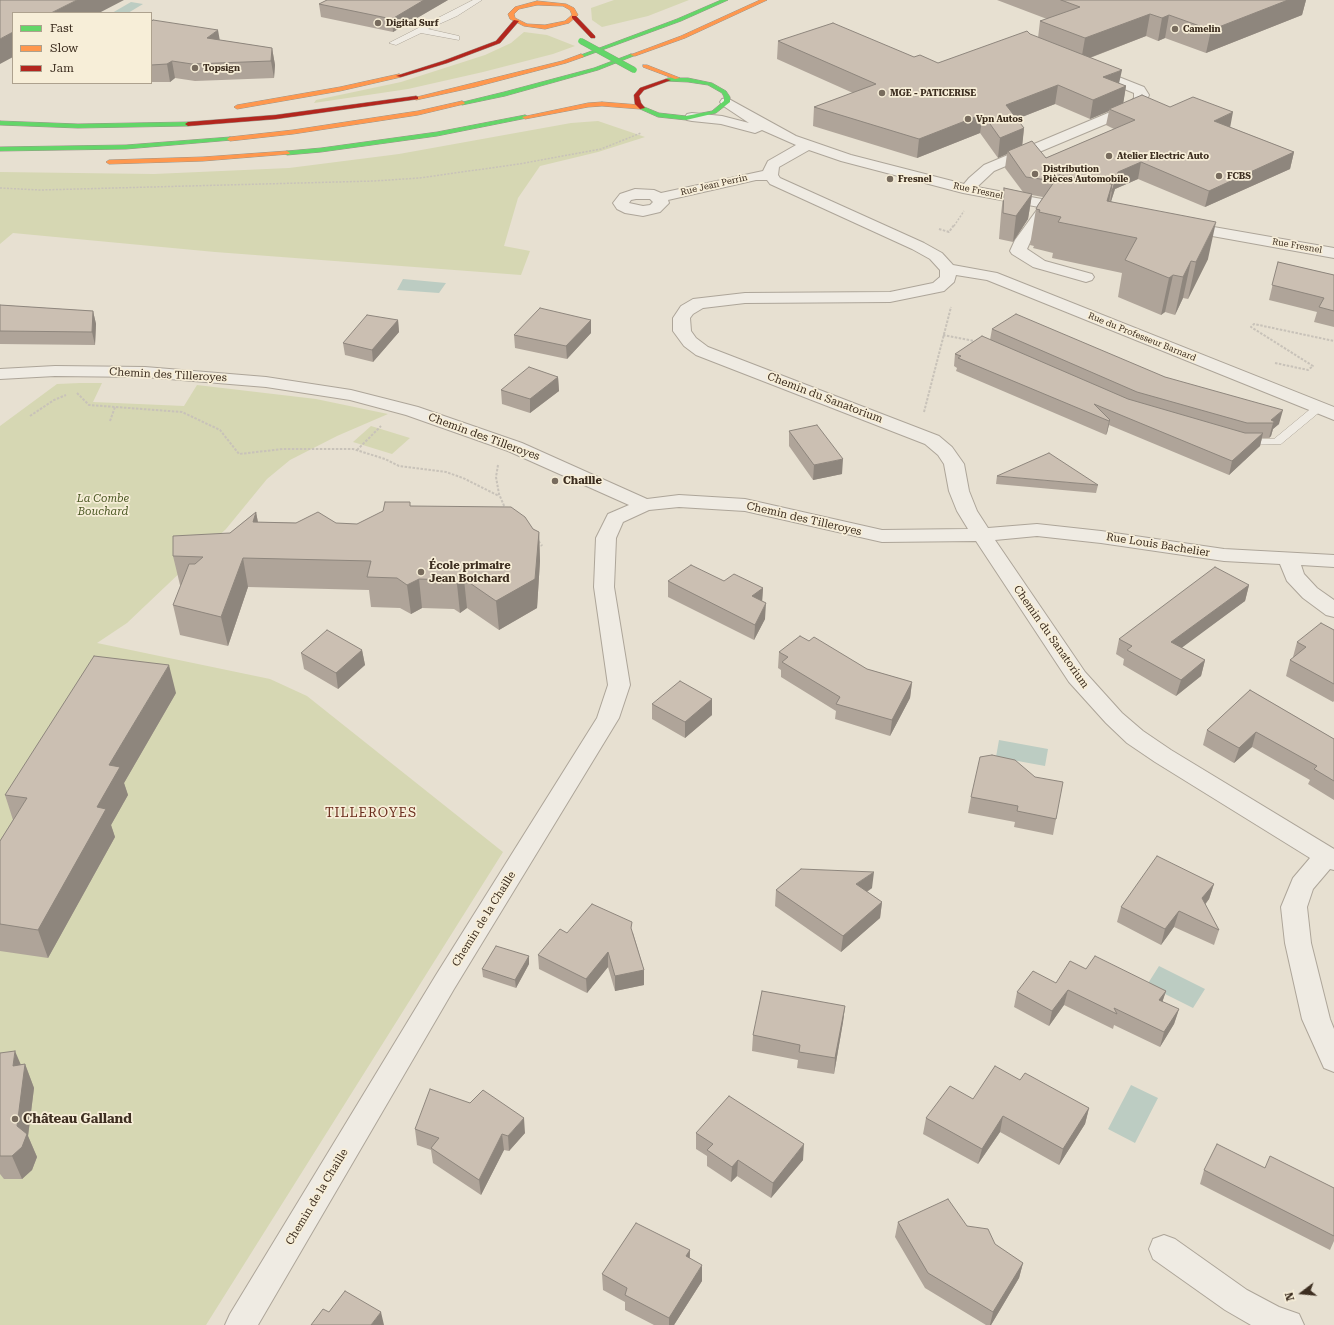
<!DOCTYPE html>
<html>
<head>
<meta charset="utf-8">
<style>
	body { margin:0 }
	#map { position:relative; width:1334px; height:1325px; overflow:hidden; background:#e7e0d1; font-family:"Roboto Serif",serif }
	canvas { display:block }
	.legend { position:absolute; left:12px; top:12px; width:140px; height:72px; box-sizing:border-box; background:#f7eed8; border:1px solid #ada18e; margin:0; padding:5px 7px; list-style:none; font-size:12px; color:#3d2e20 }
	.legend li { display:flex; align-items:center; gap:8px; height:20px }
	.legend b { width:20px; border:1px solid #ada18e }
	.north { position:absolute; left:1282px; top:1273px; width:40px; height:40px; -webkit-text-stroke:3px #f7eed8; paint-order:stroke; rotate:254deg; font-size:11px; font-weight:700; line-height:16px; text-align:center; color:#3d2e20 }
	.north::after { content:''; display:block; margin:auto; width:14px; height:18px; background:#3d2e20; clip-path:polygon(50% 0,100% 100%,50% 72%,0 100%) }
</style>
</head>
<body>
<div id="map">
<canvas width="1334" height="1325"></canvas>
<ul class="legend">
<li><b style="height:5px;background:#63d668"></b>Fast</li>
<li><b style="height:5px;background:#ff974d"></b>Slow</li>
<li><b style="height:5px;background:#b3261e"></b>Jam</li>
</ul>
<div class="north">N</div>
</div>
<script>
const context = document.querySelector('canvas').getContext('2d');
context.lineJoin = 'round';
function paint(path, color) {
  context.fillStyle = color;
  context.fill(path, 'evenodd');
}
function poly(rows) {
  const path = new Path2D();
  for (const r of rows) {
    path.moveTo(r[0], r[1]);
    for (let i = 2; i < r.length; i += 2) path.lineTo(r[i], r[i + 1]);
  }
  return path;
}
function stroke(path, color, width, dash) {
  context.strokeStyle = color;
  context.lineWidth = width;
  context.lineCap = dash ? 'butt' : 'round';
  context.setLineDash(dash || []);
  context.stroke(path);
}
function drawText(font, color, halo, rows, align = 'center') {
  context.font = font + ' "Roboto Serif",serif';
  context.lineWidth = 3.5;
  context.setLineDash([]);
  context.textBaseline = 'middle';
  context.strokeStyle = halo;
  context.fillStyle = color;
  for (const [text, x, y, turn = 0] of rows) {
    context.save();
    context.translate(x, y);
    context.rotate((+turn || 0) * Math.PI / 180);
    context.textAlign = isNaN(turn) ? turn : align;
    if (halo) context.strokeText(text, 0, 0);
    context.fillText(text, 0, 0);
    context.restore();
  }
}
paint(poly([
	[614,0,689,0,648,16,602,27,592,20,591,8],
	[524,32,547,35,575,46,553,54,483,72,408,89,314,103,316,100,401,82,485,55,511,43],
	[598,121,645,137,598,152,540,166,518,198,504,246,530,251,521,275,215,252,13,233,0,244,0,172,154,174,289,168,399,154,571,123],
	[80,383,102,383,93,402,184,406,197,385,316,399,388,414,337,436,290,460,267,479,226,529,127,623,97,643,270,679,307,696,503,852,206,1325,0,1325,0,426,57,384],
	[371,426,410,438,392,454,353,442]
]), '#d6d7b3');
paint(poly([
	[131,2,143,4,128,13,112,13],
	[403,279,446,283,439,293,397,290],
	[999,740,1048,749,1045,766,996,757],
	[1159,966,1205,989,1193,1008,1147,985],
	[1131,1085,1158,1098,1135,1143,1108,1129]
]), '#bcccc2');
const lane = poly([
	[473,0,482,0,457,16,428,29,459,36,459,40,421,33,396,45,389,43,473,0],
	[1318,405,1323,408,1322,410,1281,444,1244,445,1238,442,1244,439,1274,439,1314,406,1318,405]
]);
const street = poly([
	[1091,66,1144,87,1149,95,1147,100,1137,111,994,171,977,187,1074,205,1077,208,1074,211,1069,213,1052,210,1031,240,1027,249,1045,261,1092,274,1094,277,1092,280,1086,282,1033,267,1012,254,1010,251,1015,240,1039,207,963,193,841,161,809,150,779,167,778,175,780,178,924,243,942,253,953,265,997,273,1334,407,1334,420,987,280,956,275,954,282,944,291,890,302,745,303,703,308,693,314,690,318,691,331,696,338,708,347,939,436,952,447,964,464,969,491,977,511,988,528,1037,524,1101,531,1224,549,1334,555,1334,567,1301,565,1304,574,1317,588,1334,600,1334,617,1326,615,1303,598,1287,581,1280,564,1224,561,1101,543,1037,536,995,540,1085,672,1122,713,1143,731,1171,750,1334,849,1334,870,1330,869,1313,889,1307,907,1311,943,1330,1019,1334,1029,1334,1072,1324,1068,1302,1019,1285,943,1281,907,1293,878,1310,858,1155,762,1127,743,1106,723,1069,682,976,541,882,542,745,511,679,507,649,510,623,522,616,538,614,587,630,685,619,718,454,989,258,1325,225,1325,230,1314,436,975,597,718,608,685,594,587,596,538,608,514,629,505,508,451,406,415,350,400,266,387,145,377,55,376,0,379,0,369,55,366,145,367,266,377,351,390,418,407,522,443,647,499,679,495,745,499,882,530,968,529,957,511,949,491,944,464,938,455,925,444,696,355,684,346,673,331,673,318,681,306,693,299,745,293,890,292,933,283,940,277,940,270,930,259,912,249,770,184,767,180,756,180,668,200,669,203,660,212,643,216,625,213,617,209,613,203,620,194,635,189,654,190,661,193,763,171,768,161,796,145,762,130,755,133,721,124,692,121,687,120,685,117,687,114,692,113,722,116,749,123,722,105,720,102,722,99,727,98,796,136,851,155,964,184,969,178,984,165,1127,105,1134,98,1134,93,1086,73,1084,70,1086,67,1091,66],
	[636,199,650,199,653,202,650,205,643,206,629,203,631,200,636,199],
	[1185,222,1334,248,1334,258,1179,230,1177,227,1179,224,1185,222],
	[1164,1235,1175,1239,1247,1290,1279,1307,1299,1314,1304,1325,1251,1325,1225,1310,1153,1259,1149,1249,1153,1239,1164,1235]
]);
const fast = poly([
	[721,0,728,0,681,21,583,57,578,56,677,19,721,0],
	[631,54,636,55,598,70,505,96,462,105,459,103,504,92,594,68,631,54],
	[668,78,688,78,712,83,726,91,730,97,730,102,716,113,686,120,658,117,640,109,639,108,642,106,659,113,686,116,712,111,724,101,724,97,722,93,708,85,688,82,666,81,665,80,668,78],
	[525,115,527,116,527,118,437,136,321,152,287,155,284,153,287,151,321,148,437,132,525,115],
	[0,121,78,124,188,122,191,124,188,126,78,128,0,125,0,121],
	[230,137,232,138,232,140,126,149,0,151,0,147,126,145,230,137]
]);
const slow = poly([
	[760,0,767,0,685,38,635,56,630,55,681,36,760,0],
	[537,1,566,4,574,8,578,15,569,23,545,29,524,26,510,19,508,14,515,7,537,1],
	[537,5,563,6,570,10,572,15,565,21,545,25,527,24,515,18,514,14,519,9,537,5],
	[581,54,584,56,583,57,566,63,475,87,416,100,413,98,562,61,581,54],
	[643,65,647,65,680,78,675,79,643,67,643,65],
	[399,74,401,75,401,77,340,91,237,109,234,107,237,105,340,87,399,74],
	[462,101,465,103,464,104,418,115,293,134,230,141,227,139,230,137,293,130,418,111,462,101],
	[602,102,640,105,643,107,640,109,602,106,588,107,525,119,522,117,588,103,602,102],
	[287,151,290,153,289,154,203,161,109,164,106,162,109,160,203,157,287,151]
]);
const jam = poly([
	[572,16,576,16,595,36,595,38,591,38,572,18,572,16],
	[514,20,519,21,500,43,447,63,401,77,396,76,443,61,496,41,514,20],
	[666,79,671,80,644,90,639,96,641,103,645,108,640,109,635,104,634,95,640,88,666,79],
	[416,96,418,97,418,99,276,119,188,126,185,124,188,122,276,115,416,96]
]);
stroke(lane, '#ada599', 1);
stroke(street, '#ada599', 2);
stroke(fast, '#9c958a', 1);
stroke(slow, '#9c958a', 1);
stroke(jam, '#9c958a', 1);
stroke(poly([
	[0,188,40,190,374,181,419,178,519,164,601,149,641,133],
	[954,226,964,211]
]), '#c8c2b9', 1.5, [2, 1.5]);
stroke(poly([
	[939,229,949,232,954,225],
	[943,335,974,341],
	[1275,363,1308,370,1313,366,1251,327,1254,324,1334,341],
	[77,393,89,405,182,412,220,430,239,454,283,449,353,449,385,459,399,466,446,472,463,478,499,496],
	[924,412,951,307],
	[30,416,54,400,66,395],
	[110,421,115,407],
	[357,450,381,426],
	[498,465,496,477,499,494,505,508]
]), '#c8c2b9', 2, [2.5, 1.5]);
stroke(poly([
	[538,541,542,546]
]), '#c8c2b9', 2.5, [3, 2]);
paint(lane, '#efebe3');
paint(street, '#efebe3');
paint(fast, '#63d668');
paint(slow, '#ff974d');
paint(jam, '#b3261e');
const fastBridge = poly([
	[581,41,634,70]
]);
stroke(fastBridge, '#9c958a', 6, []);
stroke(fastBridge, '#63d668', 5.5);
paint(poly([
	[327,0,448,0,393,32,321,17,319,4],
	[997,0,1306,0,1302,15,1206,53,1165,38,1158,41,1146,36,1090,58,1119,84,1126,86,1123,103,1170,107,1230,127,1294,152,1290,169,1205,207,1138,179,1115,189,1111,201,1208,259,1188,299,1183,298,1175,315,1165,312,1161,315,1118,297,1122,273,1052,258,1053,253,1033,248,1034,246,1030,245,1036,209,1043,197,1032,195,1028,219,1013,242,999,239,1001,214,1004,188,1023,192,1005,168,1007,154,998,158,980,133,917,158,813,126,814,107,853,93,777,59,778,41,914,57,938,63,1030,34,1038,38,1040,21,1047,19],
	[1055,104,1090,119,1109,111,1106,125,1114,129,1046,158,1022,145,1024,128,1017,119],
	[151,22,220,40,272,48,275,65,274,78,195,81,175,78,170,82,151,82],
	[1278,262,1334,275,1334,327,1314,322,1317,312,1269,300],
	[0,305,93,311,96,324,95,345,0,344],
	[398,320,399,332,373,362,345,355,343,343],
	[992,329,1165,377,1279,424,1273,429,1271,436,1269,438,1262,438,1260,446,1229,475,1109,425,1107,433,1106,435,956,371,957,368,954,366,955,354,990,340],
	[591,333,567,359,515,348,514,335],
	[558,377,559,391,530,413,502,404,501,390],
	[789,431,842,474,813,480,789,446],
	[997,476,1098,485,1096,493,996,484],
	[411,506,533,529,539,532,540,561,537,608,499,630,467,608,460,613,454,609,422,608,411,614,400,608,371,607,369,590,248,587,228,646,180,635,173,605,181,585,180,585,173,556,230,533,256,512,258,522,357,524],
	[668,581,724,581,763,588,762,601,765,619,754,640,668,597],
	[1249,585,1245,601,1181,647,1205,660,1201,676,1176,696,1123,665,1124,659,1116,654,1119,639],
	[1334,630,1334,701,1333,702,1286,676,1290,660,1293,658,1293,657,1297,642],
	[809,641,867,669,912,682,910,698,890,736,835,719,836,711,781,677,781,670,778,668,779,652],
	[362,650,365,665,338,689,304,669,301,653],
	[1250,690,1334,739,1334,800,1308,784,1310,780,1252,747,1234,763,1203,745,1207,730],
	[176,693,124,783,128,795,111,825,115,837,48,958,0,951,0,841,13,820,5,795],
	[712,699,712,715,685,738,652,719,652,704],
	[1035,777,1056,819,1053,835,1014,827,1015,822,968,813,971,797],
	[1214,884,1209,899,1205,905,1219,930,1214,945,1174,927,1161,945,1117,922,1121,907],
	[872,888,867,892,882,902,880,918,841,952,775,906,776,890],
	[567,933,633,933,644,970,644,985,615,991,608,967,587,993,539,969,538,955],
	[529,956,529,964,516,988,483,977,482,969],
	[1086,969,1166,991,1162,1002,1179,1009,1174,1024,1160,1047,1114,1025,1113,1029,1064,1005,1049,1026,1014,1007,1017,992,1056,983],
	[845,1006,843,1022,834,1074,797,1068,798,1060,752,1051,753,1035],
	[0,1053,21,1065,25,1064,34,1088,28,1136,37,1157,32,1170,22,1179,4,1179,0,1174],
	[1020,1080,1089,1108,1085,1124,1059,1165,1000,1132,978,1164,923,1134,926,1118],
	[415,1129,525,1133,509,1151,504,1150,481,1195,433,1163,431,1150,417,1145],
	[696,1133,803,1160,771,1198,737,1176,731,1182,707,1166,707,1156,696,1149],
	[1265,1168,1334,1188,1334,1241,1330,1250,1200,1184,1204,1170],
	[898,1222,967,1226,1023,1263,1019,1278,991,1325,986,1325,925,1288,895,1237],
	[690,1250,690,1258,702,1281,674,1325,654,1325,625,1310,625,1302,603,1290,602,1274]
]), '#afa499');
paint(poly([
	[77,0,124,0,99,13,51,13],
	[424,0,448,0,393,32,392,19],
	[1288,0,1306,0,1302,15,1206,53,1211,30],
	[1150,14,1146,36,1081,61,1085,38],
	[1169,15,1165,38,1158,41,1162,18],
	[218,30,221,47,207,38],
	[13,32,13,57,0,64,0,39],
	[272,48,275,65,274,78,271,61],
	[172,61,175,78,170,82,167,64],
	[1122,70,1118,88,1103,77],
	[1058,85,1055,104,1004,124,1006,105],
	[1126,86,1123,105,1109,109,1109,111,1090,119,1093,100],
	[1233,112,1230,128,1214,121],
	[983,114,980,133,917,158,919,139],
	[1024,128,1022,148,1008,151,1007,154,998,158,1000,138],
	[1294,152,1290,169,1205,207,1209,191],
	[1141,162,1138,179,1115,189,1109,208,1112,191,1118,172],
	[1112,184,1106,220,1107,201],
	[1032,194,1028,219,1013,242,1016,216],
	[1216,222,1208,259,1188,299,1196,262],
	[1191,261,1183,298,1175,315,1183,277],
	[1173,275,1165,312,1161,315,1169,278],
	[93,311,96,324,95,345,92,332],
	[398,320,399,332,373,362,372,350],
	[591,320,591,333,567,359,566,346],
	[558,377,559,391,530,413,530,399],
	[1283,410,1279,424,1273,429,1271,436,1269,438,1273,423,1271,420],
	[1110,420,1107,433,1106,435,1109,421],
	[1263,433,1260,446,1229,475,1232,461],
	[843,459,842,474,813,480,814,465],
	[256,512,261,540,253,522],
	[539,532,540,561,537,608,499,630,496,601],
	[243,558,248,587,228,646,221,617],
	[419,579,422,608,411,614,407,585],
	[464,579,467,608,460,613,457,584],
	[1249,585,1245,601,1168,658,1171,642],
	[763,588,762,603,752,596],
	[766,603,765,619,754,640,755,625],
	[362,650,365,665,338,689,336,673],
	[1205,660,1201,676,1176,696,1181,680],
	[169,665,176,693,124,783,128,795,111,825,115,837,48,958,38,930,109,765],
	[912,682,910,698,890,736,892,720],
	[712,699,712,715,685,738,685,722],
	[1256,732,1252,747,1234,763,1239,748],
	[874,872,872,888,854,900,856,884],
	[1214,884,1209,899,1197,914,1202,898],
	[882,902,880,918,841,952,843,936],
	[1179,911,1174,927,1161,945,1165,929],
	[608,952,608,967,587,993,586,979],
	[529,956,529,964,516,988,515,980],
	[644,970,644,985,615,991,615,976],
	[1068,990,1064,1005,1049,1026,1052,1011],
	[1166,991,1161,1006,1159,1000],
	[845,1006,843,1022,834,1074,835,1058],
	[1179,1009,1174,1024,1160,1047,1164,1032],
	[15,1051,24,1072,25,1064,34,1088,28,1136,37,1157,32,1170,22,1179,12,1156,13,1066],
	[1089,1108,1085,1124,1059,1165,1063,1149],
	[1003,1116,1000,1132,978,1164,982,1149],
	[524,1118,525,1133,509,1151,508,1136],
	[502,1134,504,1150,481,1195,479,1180],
	[804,1144,803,1160,771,1198,773,1183],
	[738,1160,737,1176,731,1182,732,1167],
	[690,1250,689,1265,686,1256],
	[1023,1263,1019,1278,991,1325,990,1325,993,1312],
	[702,1265,702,1281,674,1325,669,1325,669,1318],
	[381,1312,384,1325,371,1325]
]), '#8e867d');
const building = poly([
	[0,0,77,0,51,13,13,13,13,32,0,39,0,0],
	[327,0,424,0,392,19,319,4,327,0],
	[1061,0,1288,0,1211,30,1169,15,1162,18,1150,14,1085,38,1040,21,1080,7,1061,0],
	[153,20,218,30,207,38,272,48,271,61,192,64,172,61,167,64,151,65,151,22,153,20],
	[833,23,914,57,920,55,938,63,1027,31,1030,34,1122,70,1103,77,1126,86,1093,100,1058,85,1006,105,1024,128,1000,138,983,114,919,139,814,107,876,84,778,41,833,23],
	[1142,95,1170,107,1193,97,1233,112,1214,121,1294,152,1209,191,1141,162,1118,172,1112,191,1111,191,1112,184,1059,175,1055,181,1026,177,1008,151,1032,141,1046,158,1135,120,1109,109,1142,95],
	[1059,175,1112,184,1107,201,1216,222,1196,262,1191,261,1183,277,1173,275,1169,278,1125,260,1137,238,1058,222,1061,217,1039,212,1040,210,1036,209,1038,205,1059,175],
	[1004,188,1032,194,1016,216,1003,213,1004,188],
	[1278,262,1334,275,1334,311,1319,307,1324,298,1272,285,1278,262],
	[0,305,93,311,92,332,0,331,0,305],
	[540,308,591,320,566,346,514,335,540,308],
	[1016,314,1165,377,1283,410,1271,420,1275,422,1273,423,1247,423,1137,392,992,329,1016,314],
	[367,315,398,320,372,350,343,343,367,315],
	[982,336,1128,399,1245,433,1263,433,1232,461,1094,404,1110,420,1109,421,958,358,961,356,955,354,982,336],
	[529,367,558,377,530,399,501,390,529,367],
	[817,425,843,459,814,465,789,431,817,425],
	[1049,453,1098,485,997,476,1049,453],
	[385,502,410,502,410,506,511,507,525,517,533,529,539,532,535,579,496,601,464,579,457,584,451,580,419,579,407,585,397,578,367,577,371,561,243,558,221,617,173,605,189,564,195,564,203,557,173,556,173,536,230,533,256,512,253,522,296,523,318,512,336,523,357,524,383,511,385,502],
	[691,565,724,581,734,574,763,588,752,596,766,603,755,625,668,581,691,565],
	[1215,567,1249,585,1171,642,1205,660,1181,680,1127,650,1132,646,1119,639,1215,567],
	[1321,623,1334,630,1334,684,1290,660,1306,647,1297,642,1321,623],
	[327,630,362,650,336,673,301,653,327,630],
	[800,636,809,641,814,637,867,669,912,682,892,720,836,704,840,697,782,662,788,657,779,652,800,636],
	[94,656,169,665,109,765,120,767,97,807,106,809,38,930,0,924,0,841,27,798,5,795,94,656],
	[680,681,712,699,685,722,652,704,680,681],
	[1250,690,1334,739,1334,781,1314,769,1317,766,1256,732,1239,748,1207,730,1250,690],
	[992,755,1015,760,1035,777,1063,782,1056,819,1017,811,1018,806,971,797,980,757,992,755],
	[1157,856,1214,884,1202,898,1219,930,1179,911,1165,929,1121,907,1157,856],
	[801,869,874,872,856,884,882,902,843,936,776,890,801,869],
	[592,904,632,922,631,928,644,970,615,976,608,952,586,979,538,955,560,929,567,933,592,904],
	[496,946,529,956,515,980,482,969,496,946],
	[1095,956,1166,991,1159,1000,1179,1009,1164,1032,1114,1008,1117,1014,1068,990,1052,1011,1017,992,1033,971,1056,983,1070,961,1086,969,1095,956],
	[762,991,845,1006,835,1058,799,1052,800,1045,753,1035,762,991],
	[15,1051,13,1066,25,1064,17,1126,27,1134,22,1147,12,1156,0,1156,0,1053,15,1051],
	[995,1066,1020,1080,1025,1073,1089,1108,1063,1149,1003,1116,982,1149,926,1118,950,1086,973,1099,995,1066],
	[430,1089,470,1103,483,1090,524,1118,508,1136,502,1134,479,1180,431,1148,439,1138,415,1129,430,1089],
	[729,1096,804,1144,773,1183,738,1160,732,1167,707,1150,713,1144,696,1133,729,1096],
	[1217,1144,1265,1168,1270,1156,1334,1188,1334,1236,1204,1170,1217,1144],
	[948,1199,967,1226,988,1229,995,1244,1023,1263,993,1312,928,1273,898,1222,948,1199],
	[636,1223,690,1250,686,1256,702,1265,669,1318,625,1295,627,1288,602,1274,636,1223],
	[345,1291,381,1312,371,1325,311,1325,323,1309,329,1312,345,1291]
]);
paint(building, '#cbbfb2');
stroke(building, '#8e867d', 1);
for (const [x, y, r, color] of [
	[378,23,4,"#786c5e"],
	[1175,29,4,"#786c5e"],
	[195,68,4,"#786c5e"],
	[882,93,4,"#786c5e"],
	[968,119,4,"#786c5e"],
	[1109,156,4,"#786c5e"],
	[1035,174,4,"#786c5e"],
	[1219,176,4,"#786c5e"],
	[890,179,4,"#786c5e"],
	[555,481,4,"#786c5e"],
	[421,572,4,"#786c5e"],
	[15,1119,4,"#786c5e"]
]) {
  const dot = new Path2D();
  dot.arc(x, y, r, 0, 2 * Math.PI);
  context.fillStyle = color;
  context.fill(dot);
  stroke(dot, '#f7eed8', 1.5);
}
drawText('bold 9px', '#3d2e20', '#f7eed8', [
	["Digital Surf",386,23],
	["Camelin",1183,29],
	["Topsign",203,68],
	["MGE - PATICERISE",890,93],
	["Vpn Autos",976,119],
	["Atelier Electric Auto",1117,156],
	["Distribution",1043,169],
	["Pièces Automobile",1043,179],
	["FCBS",1227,176],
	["Fresnel",898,179]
], 'left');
drawText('9px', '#3d2e20', '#f7eed8', [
	["Rue Jean Perrin",714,185,-13],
	["Rue Fresnel",978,191,12],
	["Rue Fresnel",1297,246,10],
	["Rue du Professeur Barnard",1142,337,22]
]);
drawText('11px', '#3d2e20', '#f7eed8', [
	["Chemin des Tilleroyes",168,375,3],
	["Chemin du Sanatorium",825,398,21],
	["Chemin des Tilleroyes",484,437,20],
	["Chemin des Tilleroyes",804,519,13],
	["Rue Louis Bachelier",1158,545,9],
	["Chemin du Sanatorium",1051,637,55],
	["Chemin de la Chaille",484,919,-58],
	["Chemin de la Chaille",317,1197,-59]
]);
drawText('bold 11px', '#3d2e20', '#f7eed8', [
	["Chaille",563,481],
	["École primaire",429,566],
	["Jean Boichard",429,579]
], 'left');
drawText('italic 11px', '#4d5a26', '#f7eed8', [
	["La Combe",103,499],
	["Bouchard",103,512]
]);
context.letterSpacing = '1px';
drawText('13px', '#6b2e1e', '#f7eed8', [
	["TILLEROYES",371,813]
]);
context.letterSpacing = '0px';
drawText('bold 13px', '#3d2e20', '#f7eed8', [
	["Château Galland",23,1119]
], 'left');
</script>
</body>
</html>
